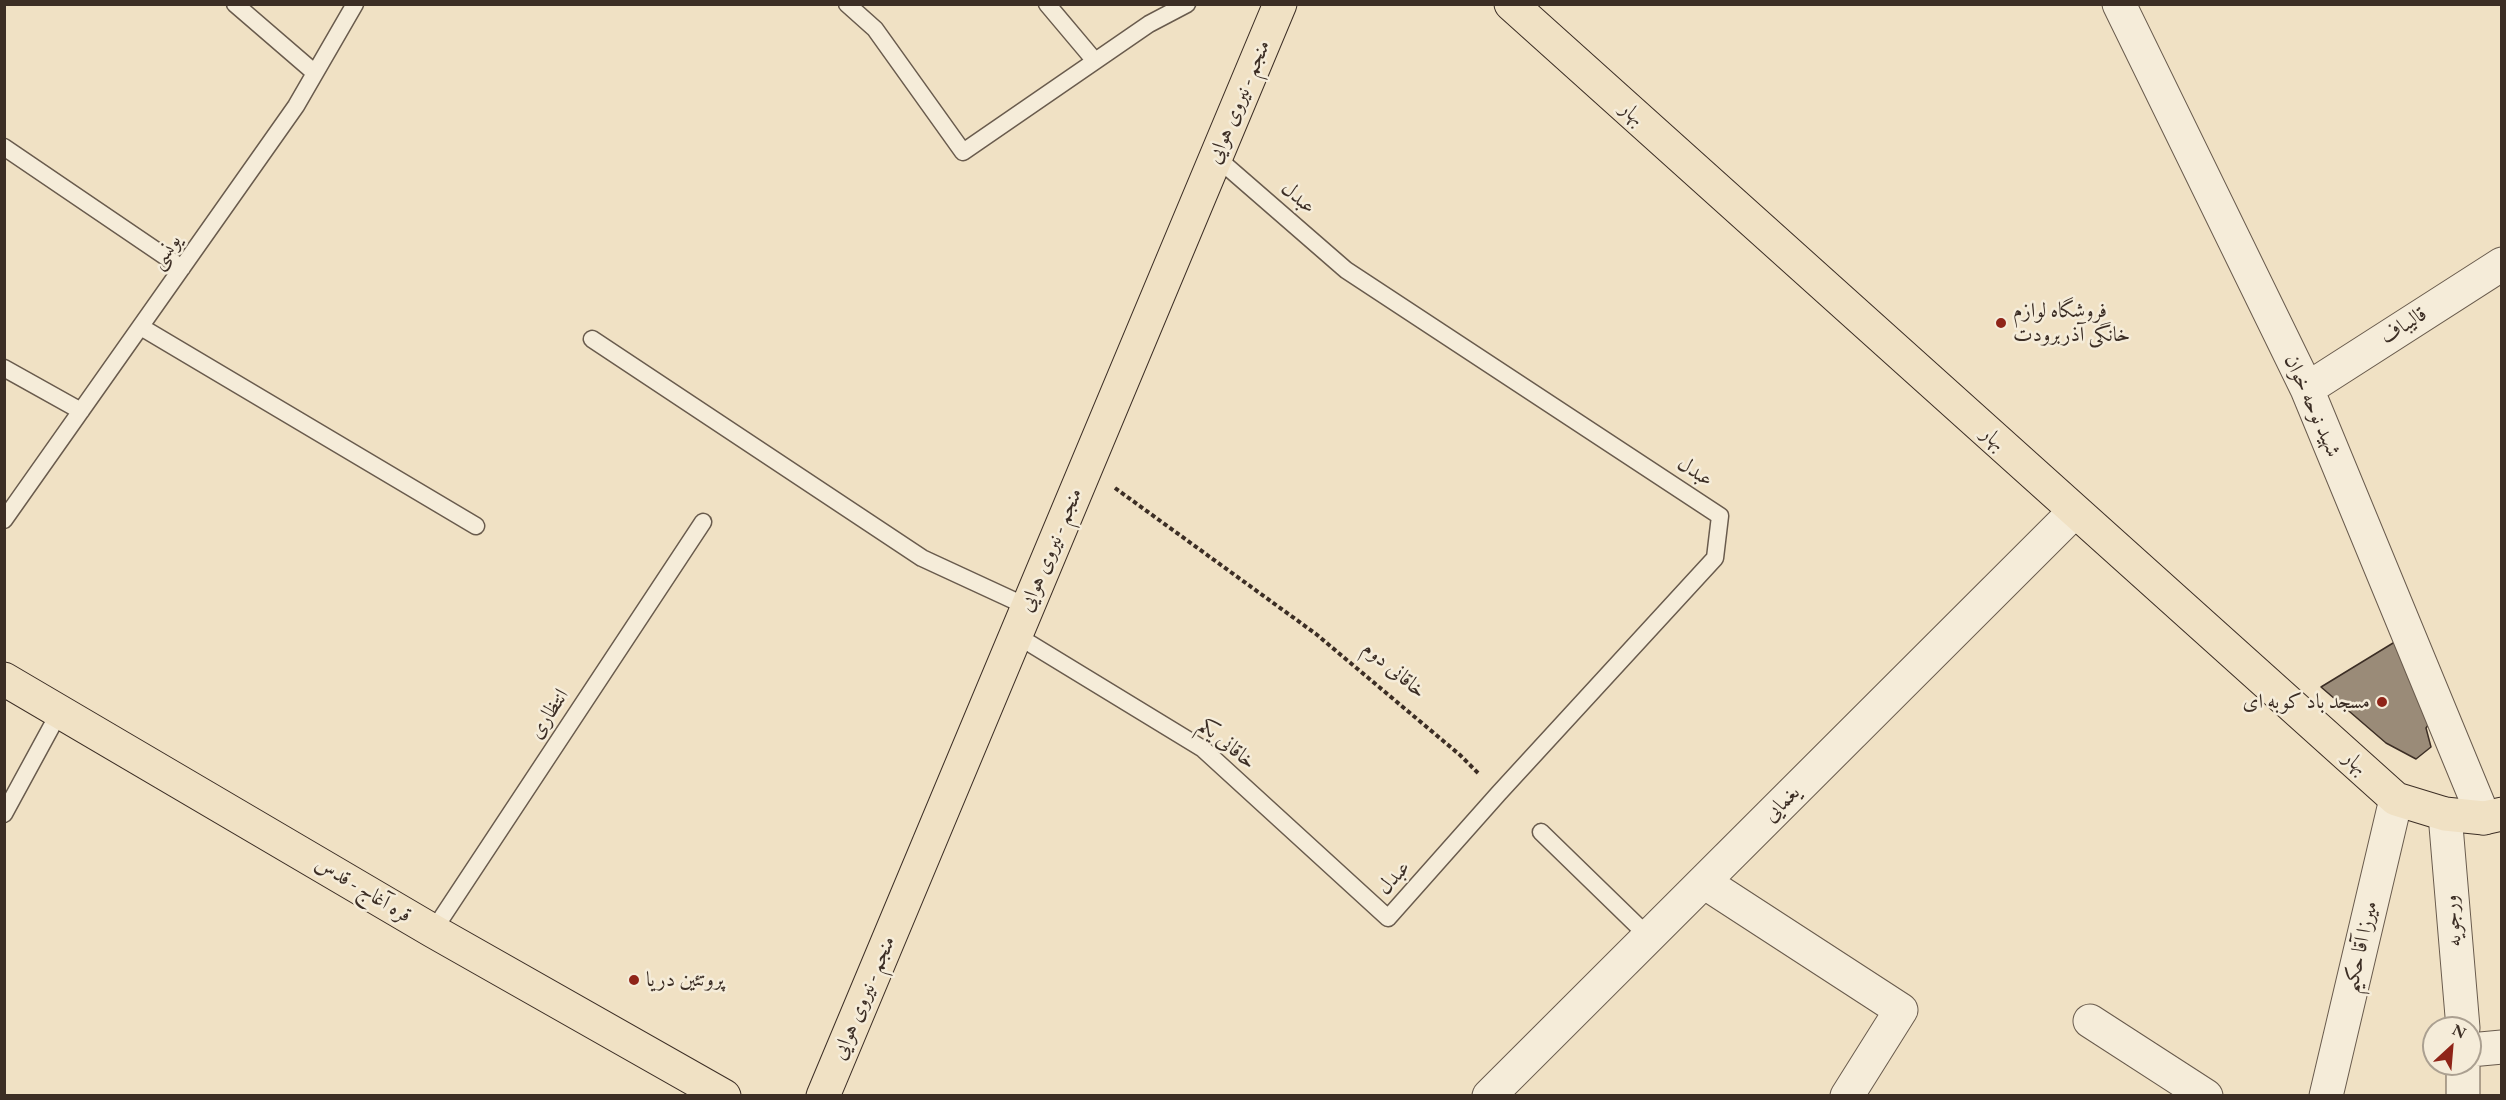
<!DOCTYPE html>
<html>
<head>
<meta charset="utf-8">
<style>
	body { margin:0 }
	#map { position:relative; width:2506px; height:1100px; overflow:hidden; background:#f0e1c4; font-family:"EB Garamond",serif }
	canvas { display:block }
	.frame { position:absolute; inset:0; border:6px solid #3c2e25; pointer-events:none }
	.north { position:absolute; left:2422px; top:1016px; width:60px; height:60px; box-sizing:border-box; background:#f5ecd9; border:2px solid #aba091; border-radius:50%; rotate:26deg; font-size:16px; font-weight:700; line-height:24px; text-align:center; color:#3c2e25 }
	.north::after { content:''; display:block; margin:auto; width:21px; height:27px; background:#8f2418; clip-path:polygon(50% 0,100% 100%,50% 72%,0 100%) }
</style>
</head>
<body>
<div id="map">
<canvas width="2506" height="1100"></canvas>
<div class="frame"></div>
<div class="north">N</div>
</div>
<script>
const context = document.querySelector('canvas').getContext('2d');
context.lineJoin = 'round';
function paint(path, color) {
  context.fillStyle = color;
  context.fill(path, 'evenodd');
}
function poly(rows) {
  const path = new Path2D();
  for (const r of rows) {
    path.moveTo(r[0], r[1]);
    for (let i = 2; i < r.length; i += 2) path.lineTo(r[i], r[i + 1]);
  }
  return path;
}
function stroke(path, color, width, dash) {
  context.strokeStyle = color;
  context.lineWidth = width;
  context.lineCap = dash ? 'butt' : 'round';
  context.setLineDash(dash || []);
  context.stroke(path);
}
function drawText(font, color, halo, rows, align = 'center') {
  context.font = font + ' "EB Garamond",Amiri,serif';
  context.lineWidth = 5;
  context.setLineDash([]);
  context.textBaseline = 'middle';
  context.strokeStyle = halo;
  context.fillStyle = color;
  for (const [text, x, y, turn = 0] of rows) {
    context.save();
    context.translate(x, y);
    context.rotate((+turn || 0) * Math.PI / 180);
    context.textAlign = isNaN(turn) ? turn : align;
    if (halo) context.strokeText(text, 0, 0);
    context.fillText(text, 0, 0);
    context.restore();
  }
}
const building = poly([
	[2398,640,2434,717,2426,728,2431,747,2416,759,2386,743,2321,687,2398,640]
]);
paint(building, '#9a8b78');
stroke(building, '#3c2e25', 1.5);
const service = poly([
	[235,4,315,73],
	[847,4,875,29,963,152,1149,24,1187,4],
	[1047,4,1095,61],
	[4,147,182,268],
	[141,327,476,526],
	[592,339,922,558,1028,607],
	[4,368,81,411],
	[4,520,296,106,355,4],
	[1016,635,1203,749,1388,918,1499,793,1715,558,1720,516,1346,270,1216,157],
	[4,814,60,711],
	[1541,832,1649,937],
	[433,931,703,522]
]);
const minor = poly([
	[2119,4,2307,389,2484,818],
	[2307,389,2502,264],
	[2445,814,2463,1028],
	[1704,882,1901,1010,1847,1096],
	[2090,1021,2206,1096],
	[2470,1050,2502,1047],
	[1489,1096,2074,512],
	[2326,1096,2396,799],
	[2463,1096,2463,1064]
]);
const primary = poly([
	[1511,4,2396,799,2445,814,2484,818,2502,814],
	[4,679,433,931,724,1096],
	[823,1096,1280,4]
]);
stroke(service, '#695b4d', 19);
stroke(minor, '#695b4d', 35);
stroke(primary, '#3c2e25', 35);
stroke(poly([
	[1115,488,1316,634,1460,755,1479,774]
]), '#3c2e25', 4, [4.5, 3]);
stroke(service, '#f5ecd9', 16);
stroke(minor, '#f5ecd9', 33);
stroke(primary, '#f0e1c4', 33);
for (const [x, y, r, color] of [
	[2001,323,6,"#8f2418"],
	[2382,702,6,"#8f2418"],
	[634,980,6,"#8f2418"]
]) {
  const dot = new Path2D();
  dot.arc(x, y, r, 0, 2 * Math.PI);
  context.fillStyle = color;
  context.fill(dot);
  stroke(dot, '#f5ecd9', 2);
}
drawText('21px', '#3c2e25', '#f5ecd9', [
	["منجم - نیروی هوایی",1239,102,-67],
	["بهار",1632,114,42],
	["عبدل",1298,198,41],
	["یونسی",166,252,-55],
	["قالیباف",2404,326,-33],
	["شهید نوحه خوان",2312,406,66],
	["بهار",1993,439,42],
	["عبدل",1695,472,33],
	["منجم - نیروی هوایی",1051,550,-67],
	["خاقانی دوم",1394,670,40],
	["انتظاری",549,714,-57],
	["خاقانی یکم",1227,744,39],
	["بهار",2355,763,42],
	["یغمایی",1782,804,-45],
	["عبدل",1394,878,-48],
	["قره آغاج - قدس",363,890,31],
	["ورجویه",2453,921,-95],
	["میرزا آقا حکیم",2361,947,-77],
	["منجم - نیروی هوایی",864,998,-67]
]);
drawText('21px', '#3c2e25', '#f5ecd9', [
	["فروشگاه لوازم",2013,311],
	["خانگی آذربرودت",2013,335],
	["مسجد باد کوبه ای",2370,702,"right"],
	["پروتئین دریا",646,980]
], 'left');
</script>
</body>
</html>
